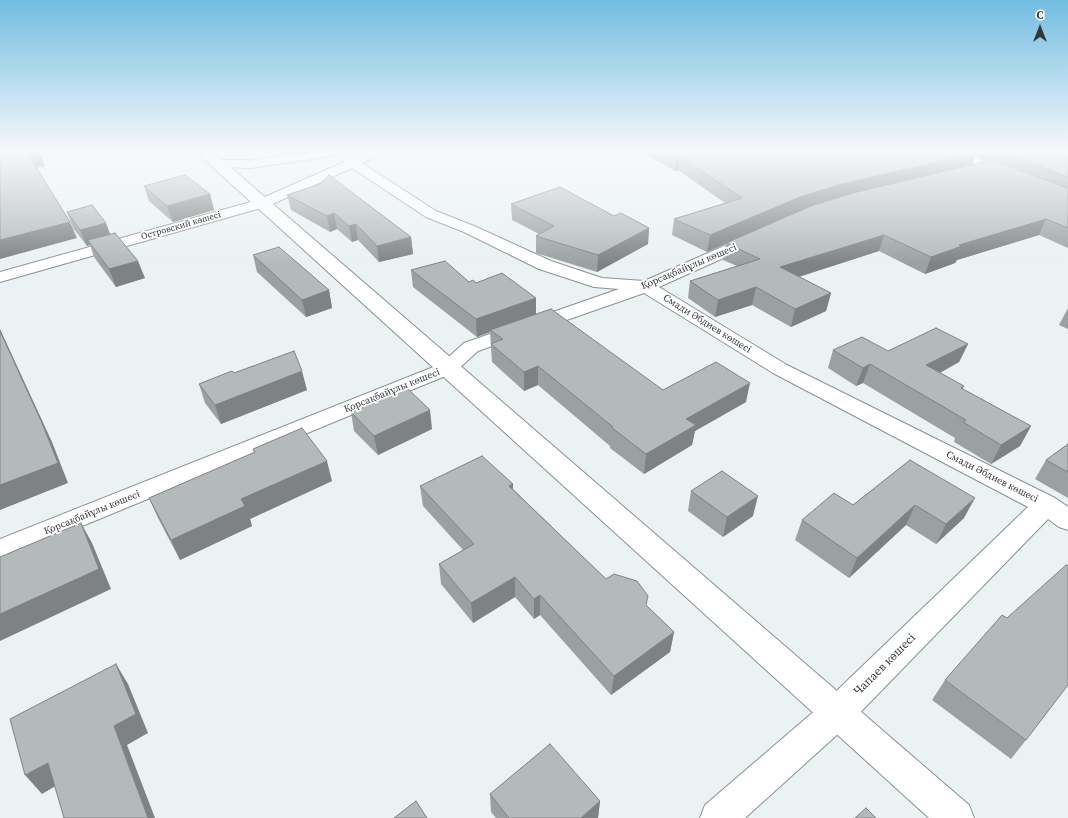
<!DOCTYPE html>
<html>
<head>
<meta charset="utf-8">
<style>
	body { margin:0 }
	#map { position:relative; width:1068px; height:818px; overflow:hidden; background:#ebf2f4; font-family:"Source Serif 4",serif }
	canvas { display:block }
	.north { position:absolute; left:1020px; top:8px; width:40px; height:40px; -webkit-text-stroke:3px #fff; paint-order:stroke; rotate:0deg; font-size:11px; font-weight:700; line-height:16px; text-align:center; color:#343637 }
	.north::after { content:''; display:block; margin:auto; width:14px; height:18px; background:#343637; clip-path:polygon(50% 0,100% 100%,50% 72%,0 100%) }
</style>
</head>
<body>
<div id="map">
<canvas width="1068" height="818"></canvas>
<div class="north">С</div>
</div>
<script>
const context = document.querySelector('canvas').getContext('2d');
context.lineJoin = 'round';
function poly(rows) {
  const path = new Path2D();
  for (const r of rows) {
    path.moveTo(r[0], r[1]);
    for (let i = 2; i < r.length; i += 2) path.lineTo(r[i], r[i + 1]);
  }
  return path;
}
function stroke(path, color, width, dash) {
  context.strokeStyle = color;
  context.lineWidth = width;
  context.lineCap = dash ? 'butt' : 'round';
  context.setLineDash(dash || []);
  context.stroke(path);
}
function paint(path, color) {
  context.fillStyle = color;
  context.fill(path, 'evenodd');
}
function drawText(font, color, halo, rows, align = 'center') {
  context.font = font + ' "Source Serif 4",serif';
  context.lineWidth = 3.5;
  context.setLineDash([]);
  context.textBaseline = 'middle';
  context.strokeStyle = halo;
  context.fillStyle = color;
  for (const [text, x, y, turn = 0] of rows) {
    context.save();
    context.translate(x, y);
    context.rotate((+turn || 0) * Math.PI / 180);
    context.textAlign = isNaN(turn) ? turn : align;
    if (halo) context.strokeText(text, 0, 0);
    context.fillText(text, 0, 0);
    context.restore();
  }
}
const street = poly([
	[319,151,348,151,355,157,370,151,385,151,383,154,362,163,436,211,474,226,551,261,602,278,644,281,747,236,759,236,761,239,759,242,659,287,787,365,1055,498,1068,507,1068,530,1059,527,1048,519,849,724,745,818,700,818,705,805,825,702,1028,507,773,373,644,293,478,351,455,372,0,560,0,539,441,364,464,343,619,289,594,287,539,269,464,232,426,217,352,168,268,206,0,282,0,272,258,200,344,162,338,155,251,168,217,167,212,166,210,163,212,160,251,160,319,151],
	[946,151,961,151,1008,172,1010,175,1008,178,998,178,948,154,946,151]
]);
const secondary = poly([
	[195,151,208,151,222,160,969,805,974,818,929,818,195,151]
]);
stroke(street, '#8b9193', 2);
stroke(secondary, '#8b9193', 2);
paint(street, '#fff');
paint(secondary, '#fff');
paint(poly([
	[640,151,1068,151,1068,248,1039,235,957,260,955,263,925,274,879,251,799,277,831,293,826,311,791,327,752,305,715,317,688,298,690,281,737,266,723,260,726,243,707,252,672,235,674,219,725,203,678,170,675,171],
	[975,156,986,161,972,165],
	[144,186,210,194,214,210,173,222,149,201],
	[287,195,411,237,413,254,379,262,358,240,352,242,337,229,330,232,291,210],
	[511,204,614,216,649,228,648,244,597,272,536,253,536,236,539,234,512,220],
	[67,212,110,234,145,278,116,287,94,257,90,245,87,246,73,228],
	[253,255,329,290,332,308,306,317,257,272],
	[411,270,476,283,536,314,663,390,746,402,695,431,692,445,644,474,610,448,610,446,538,385,524,391,492,362,490,332,477,337,413,287],
	[1068,308,1068,329,1059,325],
	[968,344,959,362,940,373,964,386,963,389,1031,426,1020,446,991,464,954,442,955,438,863,383,856,386,828,368,833,350,888,351],
	[234,373,307,390,221,424,205,403,199,384],
	[351,412,432,429,378,455,354,431],
	[1068,444,1068,498,1035,479,1046,460],
	[253,449,332,481,250,519,252,526,180,560,158,518,149,498,254,453],
	[910,460,964,518,936,544,906,525,849,578,795,540,802,520,853,505],
	[513,484,513,489,606,579,647,606,674,632,670,652,611,695,540,615,534,619,515,597,473,623,441,584,439,564,463,550,423,506,420,486],
	[691,491,753,516,723,537,688,511],
	[945,680,1026,740,1011,759,932,700],
	[490,794,600,801,598,818,496,818,491,812]
]), '#9ba0a2');
paint(poly([
	[280,151,293,151,281,153],
	[39,152,45,166,34,168,28,154],
	[976,153,971,167,797,213,707,252,710,235,800,197,842,184],
	[680,156,678,170,675,171,677,157],
	[210,194,214,210,173,222,167,206],
	[334,213,337,229,330,232,327,216],
	[1046,219,1039,235,957,260,955,263,925,274,931,257,959,245],
	[70,222,77,238,0,259,0,240],
	[106,223,112,239,88,240,90,245,87,246,80,230],
	[356,224,358,240,352,242,349,226],
	[649,228,648,244,597,272,598,255],
	[884,235,879,251,776,284,780,267],
	[411,237,413,254,379,262,377,246],
	[138,261,145,278,116,287,109,269],
	[756,287,752,305,715,317,718,300],
	[329,290,332,308,306,317,302,300],
	[831,293,826,311,791,327,795,309],
	[536,298,536,316,490,330,490,332,477,337,476,319],
	[0,329,52,442,68,483,0,510],
	[968,344,959,362,919,384,926,365],
	[870,364,863,383,856,386,863,368],
	[538,366,538,385,524,391,524,372],
	[302,371,307,390,221,424,215,405],
	[750,383,746,402,695,431,692,445,644,474,646,454,686,419],
	[430,410,432,429,378,455,374,436],
	[1031,426,1020,446,991,464,1001,445],
	[327,461,332,481,250,519,252,526,180,560,171,540,241,499],
	[513,484,513,504,509,486],
	[758,496,753,516,723,537,727,517],
	[975,498,964,518,936,544,946,524],
	[915,505,906,525,849,578,857,558],
	[81,523,92,543,111,589,0,641,0,614],
	[515,577,515,597,473,623,471,603],
	[540,595,540,615,534,619,534,599],
	[674,632,670,652,611,695,614,676],
	[116,664,128,684,148,733,127,745,155,818,148,818,114,726],
	[48,763,64,781,42,794,25,775],
	[600,801,598,818,581,818]
]), '#7e8284');
const building = poly([
	[0,151,38,151,39,152,28,154,70,222,0,240,0,151],
	[666,151,971,151,976,153,842,184,800,197,710,235,674,219,742,198,680,156,677,157,666,151],
	[999,151,1068,151,1068,177,999,151],
	[992,160,1068,188,1068,228,1046,219,959,245,962,246,931,257,884,235,780,267,831,293,795,309,756,287,718,300,690,281,760,259,726,243,811,206,853,193,992,160],
	[185,175,210,194,167,206,144,186,185,175],
	[329,175,411,237,377,246,356,224,349,226,334,213,327,216,287,195,320,184,329,175],
	[560,187,614,216,621,213,649,228,598,255,536,236,554,226,511,204,560,187],
	[92,205,106,223,80,230,67,212,92,205],
	[115,233,138,261,109,269,88,240,115,233],
	[279,247,329,290,302,300,253,255,279,247],
	[445,261,469,282,473,280,476,283,502,273,536,298,476,319,411,270,445,261],
	[551,309,663,390,716,362,750,383,686,419,696,425,646,454,612,428,613,427,538,366,524,372,491,344,503,339,490,330,551,309],
	[936,328,968,344,926,365,964,386,961,388,1031,426,1001,445,963,422,966,420,870,364,863,368,833,350,862,337,888,351,936,328],
	[0,331,42,423,58,463,0,485,0,331],
	[294,351,302,371,215,405,199,384,232,371,234,373,294,351],
	[406,387,430,410,374,436,351,412,406,387],
	[302,428,327,461,241,499,245,506,171,540,149,498,255,452,253,449,302,428],
	[1068,444,1068,472,1046,460,1068,444],
	[482,456,513,484,509,486,606,579,614,574,637,581,648,596,646,605,674,632,614,676,540,595,534,599,515,577,471,603,439,564,474,544,420,486,482,456],
	[910,460,975,498,946,524,915,505,857,558,802,520,834,493,853,505,910,460],
	[722,471,758,496,727,517,691,491,722,471],
	[81,523,99,569,0,614,0,557,81,523],
	[1066,565,1068,566,1068,685,1026,740,945,680,1002,615,1007,618,1066,565],
	[116,664,136,714,114,726,148,818,64,818,48,763,25,775,10,719,116,664],
	[550,744,600,801,581,818,509,818,490,794,550,744],
	[416,801,427,818,394,818,416,801],
	[866,808,876,818,855,818,866,808]
]);
paint(building, '#b4babc');
stroke(building, '#7e8284', 1);
const sky = context.createLinearGradient(0, 0, 0, 265);
sky.addColorStop(0, '#72bce2');
sky.addColorStop(0.57, '#f6f9fa');
sky.addColorStop(1, '#f6f9fa00');
context.fillStyle = sky;
context.fillRect(0, 0, 1068, 265);
drawText('9px', '#343637', '#fff', [
	["Островский көшесі",181,226,-16]
]);
drawText('10px', '#343637', '#fff', [
	["Қорсақбайұлы көшесі",689,267,-23],
	["Смади Әбдиев көшесі",707,324,32],
	["Қорсақбайұлы көшесі",392,391,-22],
	["Смади Әбдиев көшесі",992,477,27],
	["Қорсақбайұлы көшесі",92,513,-22]
]);
drawText('12px', '#343637', '#fff', [
	["Чапаев көшесі",885,665,-45]
]);
</script>
</body>
</html>
